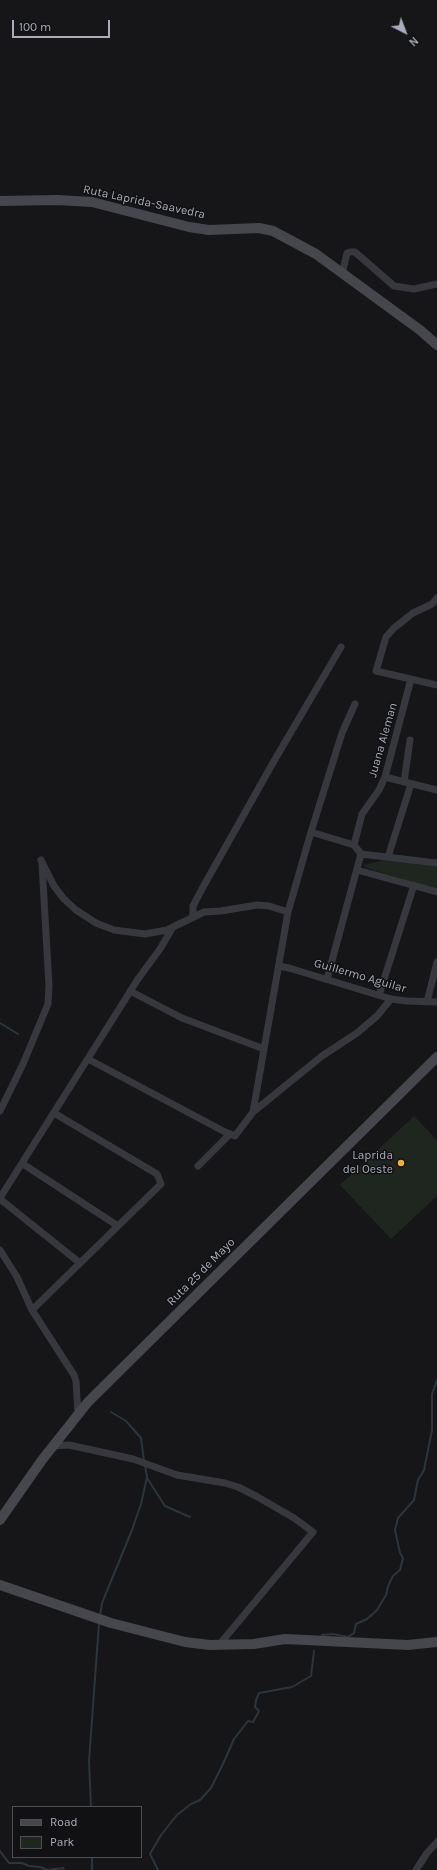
<!DOCTYPE html>
<html>
<head>
<meta charset="utf-8">
<style>
	body { margin:0 }
	#map { position:relative; width:437px; height:1870px; overflow:hidden; background:#161618; font-family:Karla,sans-serif }
	canvas { display:block }
	.legend { position:absolute; left:12px; top:1806px; width:130px; height:52px; box-sizing:border-box; background:#111113; border:1px solid #4d4f55; margin:0; padding:5px 7px; list-style:none; font-size:12px; color:#a8adb8 }
	.legend li { display:flex; align-items:center; gap:8px; height:20px }
	.legend b { width:20px; border:1px solid #4d4f55 }
	.north { position:absolute; left:385px; top:12px; width:40px; height:40px; -webkit-text-stroke:3px #111113; paint-order:stroke; rotate:138deg; font-size:11px; font-weight:700; line-height:16px; text-align:center; color:#a8adb8 }
	.north::after { content:''; display:block; margin:auto; width:14px; height:18px; background:#a8adb8; clip-path:polygon(50% 0,100% 100%,50% 72%,0 100%) }
	.scale { position:absolute; left:12px; top:20px; width:98px; height:18px; box-sizing:border-box; border:2px solid #a8adb8; border-top:0; padding-left:5px; font-size:12px; line-height:14px; white-space:nowrap; color:#a8adb8; -webkit-text-stroke:3px #111113; paint-order:stroke }
</style>
</head>
<body>
<div id="map">
<canvas width="437" height="1870"></canvas>
<ul class="legend">
<li><b style="height:5px;background:#45474d"></b>Road</li>
<li><b style="height:11px;background:#1e261f"></b>Park</li>
</ul>
<div class="north">N</div>
<div class="scale">100 m</div>
</div>
<script>
const context = document.querySelector('canvas').getContext('2d');
context.lineJoin = 'round';
function paint(path, color) {
  context.fillStyle = color;
  context.fill(path, 'evenodd');
}
function poly(rows) {
  const path = new Path2D();
  for (const r of rows) {
    path.moveTo(r[0], r[1]);
    for (let i = 2; i < r.length; i += 2) path.lineTo(r[i], r[i + 1]);
  }
  return path;
}
function stroke(path, color, width, dash) {
  context.strokeStyle = color;
  context.lineWidth = width;
  context.lineCap = dash ? 'butt' : 'round';
  context.setLineDash(dash || []);
  context.stroke(path);
}
function drawText(font, color, halo, rows, align = 'center') {
  context.font = font + ' Karla,sans-serif';
  context.lineWidth = 3;
  context.setLineDash([]);
  context.textBaseline = 'middle';
  context.strokeStyle = halo;
  context.fillStyle = color;
  for (const [text, x, y, turn = 0] of rows) {
    context.save();
    context.translate(x, y);
    context.rotate((+turn || 0) * Math.PI / 180);
    context.textAlign = isNaN(turn) ? turn : align;
    if (halo) context.strokeText(text, 0, 0);
    context.fillText(text, 0, 0);
    context.restore();
  }
}
paint(poly([
	[386,860,437,866,437,889,369,869,363,865],
	[414,1116,437,1140,437,1196,391,1239,340,1185]
]), '#1e261f');
stroke(poly([
	[0,1023,18,1034],
	[111,1412,126,1421,141,1438,144,1461],
	[147,1478,165,1506,190,1517],
	[100,1616,102,1603,132,1530,141,1504,147,1477,145,1465],
	[322,1635,333,1634,348,1637,354,1633,356,1624,367,1619,377,1610,386,1595,388,1586,393,1576,400,1570,403,1558,400,1553,395,1530,398,1518,414,1500,418,1480,424,1470,432,1430,432,1394,437,1380],
	[91,1807,89,1761,99,1623],
	[0,1851,9,1863,22,1863,29,1866,40,1867,48,1870,63,1868,64,1870],
	[92,1857,92,1870],
	[158,1870,150,1854,161,1835,177,1815,191,1804,200,1800,211,1788,223,1764,234,1739,248,1721,253,1722,259,1711,255,1707,256,1700,259,1693,292,1687,311,1676,314,1651]
]), '#2c353c', 2);
stroke(poly([
	[342,274,347,253,350,252,355,252,394,286,414,289,437,284],
	[437,598,432,604,413,613,394,628,386,637,376,671,437,685],
	[385,777,437,790],
	[404,782,410,740],
	[311,832,354,845],
	[361,854,437,863],
	[388,857,411,784],
	[41,860,54,886,64,899,76,910,96,923,114,930,145,934,167,930,204,912,221,911,257,905,269,906,288,912],
	[357,870,437,892],
	[193,917,193,906,203,887,274,761,341,647],
	[279,966,289,968,391,999,407,1001,437,1002],
	[327,979,361,854,354,845,362,814,379,790,385,777,411,679],
	[130,991,182,1018,264,1049],
	[379,995,414,885],
	[427,1002,437,962],
	[88,1059,225,1132,235,1136,253,1112,322,1056,357,1033,377,1016,391,999],
	[0,1111,23,1064,48,1004,49,986,42,864],
	[253,1112,288,912,311,832,342,733,355,704],
	[23,1164,118,1226],
	[198,1166,230,1134],
	[0,1198,138,979,160,949,173,927],
	[0,1199,80,1263],
	[0,1250,17,1277,32,1310,74,1375,76,1381,78,1414],
	[32,1310,161,1184,157,1174,54,1113],
	[53,1446,69,1445,133,1459,177,1475,225,1483,238,1487,256,1496,294,1518,313,1532,219,1645],
	[416,1870,427,1853,437,1842]
]), '#37383d', 7);
stroke(poly([
	[0,201,57,200,92,202,189,227,209,230,259,228,273,231,316,254,420,330,437,345],
	[0,1520,42,1460,88,1402,437,1057],
	[0,1585,111,1623,185,1642,210,1645,254,1644,285,1639,408,1645,437,1642]
]), '#45474d', 10);
for (const [x, y, r, color] of [
	[401,1163,4,"#f2b134"]
]) {
  const dot = new Path2D();
  dot.arc(x, y, r, 0, 2 * Math.PI);
  context.fillStyle = color;
  context.fill(dot);
  stroke(dot, '#111113', 1.5);
}
drawText('12px', '#a8adb8', '#111113', [
	["Ruta Laprida-Saavedra",144,202,12],
	["Juana Aleman",383,740,-74],
	["Guillermo Aguilar",360,976,16],
	["Ruta 25 de Mayo",201,1272,-45]
]);
drawText('12px', '#a8adb8', '#111113', [
	["Laprida",393,1156],
	["del Oeste",393,1170]
], 'right');
</script>
</body>
</html>
